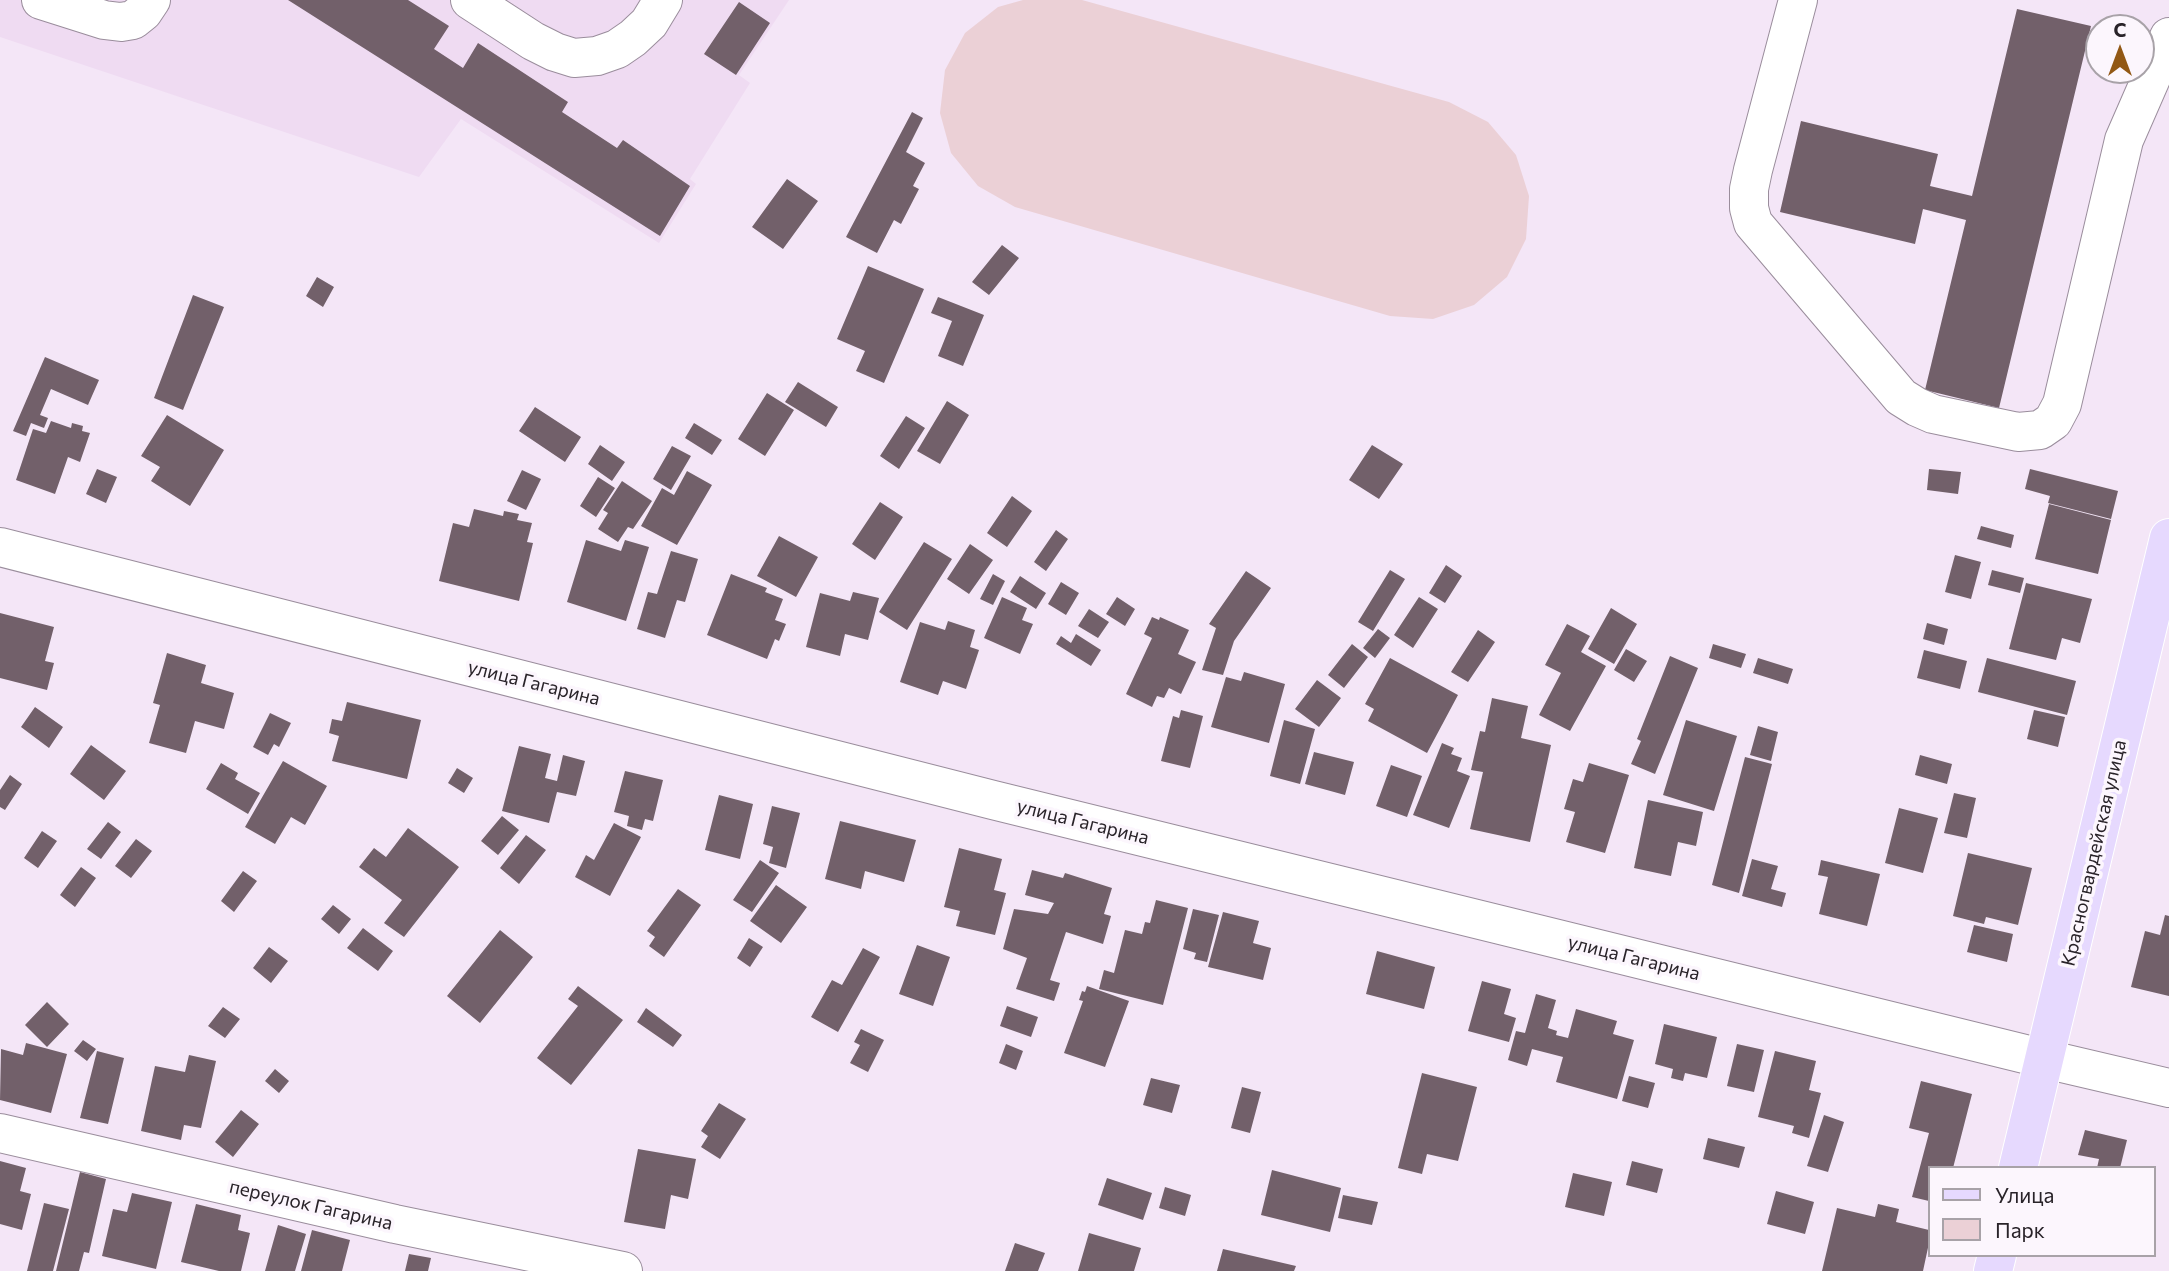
<!DOCTYPE html>
<html>
<head>
<meta charset="utf-8">
<style>
	body { margin:0 }
	#map { position:relative; width:2169px; height:1271px; overflow:hidden; background:#f4e6f7; font-family:Commissioner,sans-serif }
	canvas { display:block }
	.legend { position:absolute; left:1928px; top:1166px; width:228px; height:91px; box-sizing:border-box; background:#fcf6fd; border:2px solid #a8a2a8; margin:0; padding:9px 12px; list-style:none; font-size:21px; color:#292329 }
	.legend li { display:flex; align-items:center; gap:14px; height:35px }
	.legend b { width:35px; border:2px solid #a8a2a8 }
	.north { position:absolute; left:2085px; top:14px; width:70px; height:70px; box-sizing:border-box; background:#fcf6fd; border:2px solid #a8a2a8; border-radius:50%; rotate:0deg; font-size:19px; font-weight:700; line-height:28px; text-align:center; color:#292329 }
	.north::after { content:''; display:block; margin:auto; width:24px; height:32px; background:#925815; clip-path:polygon(50% 0,100% 100%,50% 72%,0 100%) }
</style>
</head>
<body>
<div id="map">
<canvas width="2169" height="1271"></canvas>
<ul class="legend">
<li><b style="height:9px;background:#e6d9fe"></b>Улица</li>
<li><b style="height:19px;background:#ebd0d6"></b>Парк</li>
</ul>
<div class="north">С</div>
</div>
<script>
const context = document.querySelector('canvas').getContext('2d');
context.lineJoin = 'round';
function paint(path, color) {
  context.fillStyle = color;
  context.fill(path, 'evenodd');
}
function poly(rows) {
  const path = new Path2D();
  for (const r of rows) {
    path.moveTo(r[0], r[1]);
    for (let i = 2; i < r.length; i += 2) path.lineTo(r[i], r[i + 1]);
  }
  return path;
}
function stroke(path, color, width, dash) {
  context.strokeStyle = color;
  context.lineWidth = width;
  context.lineCap = dash ? 'butt' : 'round';
  context.setLineDash(dash || []);
  context.stroke(path);
}
function drawText(font, color, halo, rows, align = 'center') {
  context.font = font + ' Commissioner,sans-serif';
  context.lineWidth = 7;
  context.setLineDash([]);
  context.textBaseline = 'middle';
  context.strokeStyle = halo;
  context.fillStyle = color;
  for (const [text, x, y, turn = 0] of rows) {
    context.save();
    context.translate(x, y);
    context.rotate((+turn || 0) * Math.PI / 180);
    context.textAlign = isNaN(turn) ? turn : align;
    if (halo) context.strokeText(text, 0, 0);
    context.fillText(text, 0, 0);
    context.restore();
  }
}
paint(poly([
	[0,0,789,0,739,75,750,83,690,179,696,184,659,243,461,119,419,177,0,37]
]), '#efdbf2');
paint(poly([
	[1023,0,1082,0,1449,102,1488,122,1516,155,1529,196,1526,239,1507,277,1474,305,1433,319,1390,316,1015,207,978,186,951,153,940,113,945,70,965,33,998,7]
]), '#ebd0d6');
paint(poly([
	[288,0,408,0,449,26,434,49,463,68,478,43,568,102,562,112,617,148,623,140,690,186,660,236],
	[739,2,770,23,736,75,704,54],
	[2017,9,2091,26,1999,408,1925,390,1966,220,1923,209,1915,244,1780,212,1801,121,1938,154,1930,186,1972,196],
	[912,112,923,118,906,152,925,163,913,186,919,189,901,224,894,220,877,253,846,237],
	[787,179,818,201,783,249,752,227],
	[1002,245,1019,258,989,295,972,282],
	[868,266,924,289,884,383,856,371,865,351,837,339],
	[317,277,334,287,323,307,306,296],
	[193,295,224,307,183,410,154,398],
	[938,297,984,315,963,366,938,356,952,321,931,313],
	[45,357,99,380,88,405,51,389,40,415,48,418,44,428,31,423,26,436,13,431],
	[798,382,838,407,826,427,785,402],
	[767,393,794,410,765,456,738,439],
	[947,401,969,415,940,464,917,451],
	[535,407,581,437,565,462,519,431],
	[167,415,224,450,190,506,151,481,160,467,141,456],
	[906,416,925,428,899,469,880,456],
	[51,421,71,428,72,423,83,426,82,431,90,433,80,462,68,457,55,494,16,480,33,429,46,433],
	[694,423,722,440,712,455,685,438],
	[600,445,625,462,612,481,588,464],
	[1372,445,1403,464,1379,499,1349,480],
	[672,446,691,456,671,490,653,479],
	[97,469,117,477,106,503,86,494],
	[1929,469,1961,472,1958,494,1927,490],
	[2030,469,2118,491,2111,519,2048,503,2050,496,2025,489],
	[522,470,541,479,526,510,507,501],
	[687,471,712,485,677,545,641,526,662,488,674,495],
	[598,477,615,488,596,517,580,506],
	[622,481,652,501,633,529,628,527,618,542,598,529,608,513,603,510],
	[1012,496,1032,511,1007,547,987,533],
	[880,502,903,517,875,560,852,544],
	[2049,504,2111,520,2098,574,2035,559],
	[474,509,503,516,504,511,519,514,517,520,532,523,527,542,533,543,519,601,439,581,453,523,469,527],
	[1981,526,2014,535,2011,548,1977,539],
	[1056,530,1068,539,1046,571,1034,562],
	[779,536,818,557,796,597,757,576],
	[586,540,621,551,625,540,649,547,626,621,567,602],
	[924,542,952,559,907,630,879,612],
	[970,544,993,560,969,594,947,579],
	[671,551,698,559,685,602,677,600,665,638,637,629,648,592,657,594],
	[1955,555,1981,562,1971,599,1945,592],
	[1446,565,1462,576,1445,603,1429,593],
	[1390,570,1405,579,1373,631,1358,622],
	[1992,570,2024,578,2020,593,1988,585],
	[1246,571,1271,588,1234,641,1223,675,1202,670,1216,628,1209,624],
	[731,574,767,588,765,592,783,599,775,620,786,624,779,641,775,639,767,659,707,635],
	[993,574,1005,581,993,605,980,599],
	[1020,576,1046,593,1036,609,1010,592],
	[1061,582,1079,593,1066,615,1048,604],
	[2026,583,2092,599,2080,643,2062,638,2056,660,2009,649],
	[853,592,879,598,868,640,845,634,840,656,806,647,820,593,850,601],
	[1002,597,1027,608,1022,620,1033,624,1020,654,984,638],
	[1117,597,1135,609,1125,626,1106,614],
	[1419,597,1438,609,1413,648,1394,635],
	[1611,608,1637,624,1614,664,1588,649],
	[1089,609,1109,622,1098,638,1078,626],
	[0,613,54,627,45,661,54,663,47,690,0,678],
	[1152,617,1159,620,1160,617,1189,630,1178,654,1196,662,1181,694,1169,688,1164,698,1157,696,1152,707,1126,694,1152,638,1144,634],
	[948,621,975,630,970,647,979,650,966,689,943,681,938,695,900,682,920,622,945,630],
	[1927,623,1948,629,1944,645,1923,639],
	[1567,624,1590,636,1581,652,1606,666,1570,731,1539,715,1561,673,1545,665],
	[1378,629,1390,638,1375,658,1363,648],
	[1478,630,1495,642,1468,682,1451,672],
	[1076,634,1101,650,1091,666,1056,644,1061,636,1071,643],
	[1352,644,1368,657,1344,688,1328,675],
	[1713,644,1746,654,1741,668,1709,658],
	[1626,649,1647,661,1634,682,1614,670],
	[1924,650,1967,661,1960,689,1917,678],
	[167,653,206,665,201,683,234,693,224,729,195,721,186,753,149,743,160,705,153,703],
	[1670,656,1698,668,1655,774,1631,764,1641,741,1637,739],
	[1390,658,1458,695,1427,753,1368,721,1374,709,1365,704],
	[1758,658,1793,669,1788,684,1753,673],
	[1987,658,2076,681,2067,715,1978,692],
	[1244,672,1285,684,1269,743,1211,727,1226,677,1241,681],
	[1317,680,1341,698,1319,727,1295,709],
	[1492,698,1528,706,1521,738,1551,745,1530,842,1470,829,1483,772,1471,770,1480,731,1485,732],
	[347,702,421,720,407,779,332,761,339,736,329,733,332,719,342,721],
	[35,707,63,727,49,748,21,727],
	[1181,710,1203,716,1190,768,1161,761,1173,716,1179,718],
	[2034,710,2065,717,2058,747,2027,739],
	[270,713,291,723,279,747,274,744,268,755,253,747],
	[1284,720,1315,729,1300,784,1270,776],
	[1686,720,1737,736,1714,811,1663,795],
	[1758,726,1778,732,1771,761,1750,755],
	[1442,743,1454,748,1451,754,1462,758,1457,771,1470,776,1449,828,1413,815],
	[91,745,126,771,104,800,70,774],
	[519,746,551,754,545,778,557,781,563,755,585,761,576,796,557,792,549,823,502,811],
	[1314,752,1354,762,1345,795,1305,784],
	[1920,755,1952,764,1947,784,1915,775],
	[1745,757,1772,764,1739,893,1712,885],
	[283,761,327,786,305,825,291,817,275,844,245,827],
	[221,763,238,773,235,779,260,793,248,814,206,789],
	[1589,763,1629,775,1605,853,1566,842,1575,812,1564,809,1573,779,1583,782],
	[1391,765,1422,776,1407,817,1376,806],
	[457,768,473,778,464,793,448,783],
	[625,771,663,780,653,821,645,819,642,830,627,826,629,816,614,812],
	[10,775,22,784,5,810,0,807,0,790],
	[1954,793,1976,798,1967,838,1944,833],
	[719,795,753,804,740,859,705,850],
	[1648,800,1703,812,1696,846,1678,842,1671,876,1634,868],
	[772,806,800,813,786,868,769,863,773,847,763,844],
	[1899,808,1938,818,1923,873,1885,863],
	[502,816,519,830,498,855,481,841],
	[840,821,916,840,904,882,865,871,861,889,825,879],
	[108,822,121,832,101,859,87,849],
	[614,823,641,837,610,896,575,877,586,855,594,860],
	[408,828,459,867,404,937,384,923,402,900,359,867,374,848,386,857],
	[42,831,57,841,38,868,24,858],
	[526,835,546,850,519,884,500,868],
	[136,839,152,851,131,878,115,866],
	[959,848,1002,859,994,890,1006,893,995,935,956,926,960,911,944,907],
	[1968,853,2032,868,2018,925,1986,917,1984,924,1953,916],
	[1752,859,1778,866,1771,889,1786,893,1782,907,1742,896],
	[760,860,779,873,752,912,733,900],
	[1821,860,1880,874,1867,926,1819,914,1828,877,1818,875],
	[81,867,96,878,75,907,60,895],
	[1032,870,1063,878,1065,873,1112,888,1104,914,1111,916,1103,944,1066,932,1050,980,1060,983,1054,1001,1016,989,1027,958,1003,949,1014,909,1048,914,1054,903,1025,895],
	[243,871,257,881,234,912,221,901],
	[776,885,807,907,781,943,750,921],
	[678,889,701,905,664,957,649,946,655,937,647,931],
	[1156,900,1188,908,1163,1005,1099,989,1104,970,1114,973,1125,930,1142,934,1145,922,1150,923],
	[333,905,351,919,339,934,321,919],
	[1193,909,1219,915,1207,962,1194,959,1196,953,1183,949],
	[1223,912,1259,921,1253,943,1271,948,1263,980,1208,967],
	[2165,915,2169,916,2169,996,2131,987,2145,931,2160,935],
	[1974,925,2013,934,2007,962,1967,952],
	[363,928,393,951,378,971,347,948],
	[500,930,533,957,480,1023,447,996],
	[749,938,763,947,750,967,737,958],
	[917,945,950,957,933,1006,899,994],
	[269,947,288,961,271,983,253,968],
	[863,948,880,957,838,1032,811,1017,832,980,842,985],
	[1377,951,1435,967,1424,1009,1366,994],
	[1482,981,1511,989,1504,1014,1516,1018,1509,1042,1468,1031],
	[578,986,623,1020,571,1085,537,1058,578,1006,568,999],
	[1087,986,1129,1001,1105,1067,1064,1053,1083,1001,1079,1000,1082,991,1085,992],
	[1536,994,1556,1000,1548,1028,1557,1031,1556,1035,1568,1038,1576,1009,1617,1021,1613,1034,1634,1040,1617,1099,1556,1082,1563,1057,1532,1049,1527,1066,1508,1060,1516,1031,1525,1033],
	[47,1002,69,1024,47,1047,25,1025],
	[1007,1006,1038,1017,1031,1037,1000,1026],
	[223,1007,240,1019,225,1038,208,1026],
	[646,1008,682,1035,673,1047,637,1022],
	[1664,1024,1717,1037,1707,1078,1685,1073,1683,1081,1671,1078,1673,1069,1655,1064],
	[861,1029,884,1040,868,1072,850,1063,860,1045,854,1042],
	[83,1040,96,1049,87,1061,74,1051],
	[26,1043,67,1054,51,1113,0,1100,1,1049,23,1055],
	[1006,1044,1023,1051,1016,1070,999,1063],
	[1737,1044,1764,1050,1754,1092,1727,1086],
	[97,1051,124,1058,108,1124,80,1118],
	[1775,1051,1816,1061,1809,1090,1821,1093,1809,1138,1792,1133,1794,1126,1758,1117],
	[189,1055,216,1061,201,1128,184,1125,181,1140,141,1131,155,1066,185,1072],
	[275,1069,289,1081,279,1093,265,1081],
	[1422,1073,1477,1087,1458,1161,1427,1154,1422,1174,1398,1168],
	[1629,1076,1655,1083,1648,1108,1622,1101],
	[1151,1078,1180,1085,1172,1113,1143,1105],
	[1921,1081,1972,1094,1953,1168,1929,1168,1929,1201,1912,1197,1929,1133,1909,1128],
	[1242,1087,1261,1092,1250,1133,1231,1128],
	[719,1103,746,1119,720,1159,701,1147,708,1136,701,1131],
	[241,1110,259,1124,233,1157,215,1142],
	[1824,1115,1844,1122,1828,1172,1807,1166],
	[2085,1130,2127,1140,2120,1168,2097,1168,2099,1159,2078,1155],
	[1708,1138,1745,1147,1739,1168,1703,1159],
	[638,1149,696,1159,688,1199,671,1195,665,1229,624,1222],
	[0,1161,26,1168,20,1191,31,1194,22,1230,0,1224],
	[1632,1161,1663,1169,1657,1193,1626,1185],
	[1272,1170,1341,1188,1330,1232,1261,1215],
	[80,1172,106,1179,89,1253,84,1252,79,1271,56,1271],
	[1573,1173,1612,1182,1604,1216,1565,1207],
	[1107,1178,1152,1193,1143,1220,1098,1205],
	[1165,1187,1191,1195,1185,1216,1159,1208],
	[1776,1191,1814,1202,1805,1234,1767,1224],
	[132,1193,172,1202,156,1269,102,1256,113,1209,127,1212],
	[1343,1195,1378,1202,1372,1225,1338,1218],
	[44,1203,69,1209,53,1271,27,1271],
	[196,1204,241,1215,238,1230,250,1233,241,1271,219,1271,181,1262],
	[1878,1204,1899,1209,1896,1222,1929,1230,1929,1243,1923,1271,1822,1271,1837,1208,1875,1217],
	[278,1225,306,1234,295,1271,265,1271],
	[312,1230,350,1240,342,1271,301,1271],
	[1089,1233,1141,1248,1134,1271,1078,1271],
	[1015,1243,1045,1253,1038,1271,1005,1271],
	[1223,1249,1296,1266,1294,1271,1217,1271],
	[409,1254,431,1258,428,1271,405,1271]
]), '#72606a');
const minor = poly([
	[41,0,104,20,121,22,133,20,143,12,151,0],
	[470,0,533,41,555,52,574,58,597,56,617,49,633,38,649,23,663,0],
	[1798,0,1753,170,1749,189,1749,208,1753,223,1901,397,1917,407,1933,414,2018,432,2040,430,2053,421,2062,404,2124,140,2169,37],
	[0,547,993,800,2045,1059,2169,1088],
	[0,1133,395,1224,623,1271]
]);
const major = poly([
	[2018,1168,2169,538],
	[1993,1271,1997,1255]
]);
stroke(minor, '#9a8d9c', 40);
stroke(major, '#fff', 40);
stroke(minor, '#fff', 38);
stroke(major, '#e6d9fe', 38);
drawText('19px', '#292329', '#fcf6fd', [
	["улица Гагарина",534,683,14],
	["улица Гагарина",1083,822,14],
	["Красногвардейская улица",2094,853,-77],
	["улица Гагарина",1634,958,14],
	["переулок Гагарина",311,1205,13]
]);
</script>
</body>
</html>
